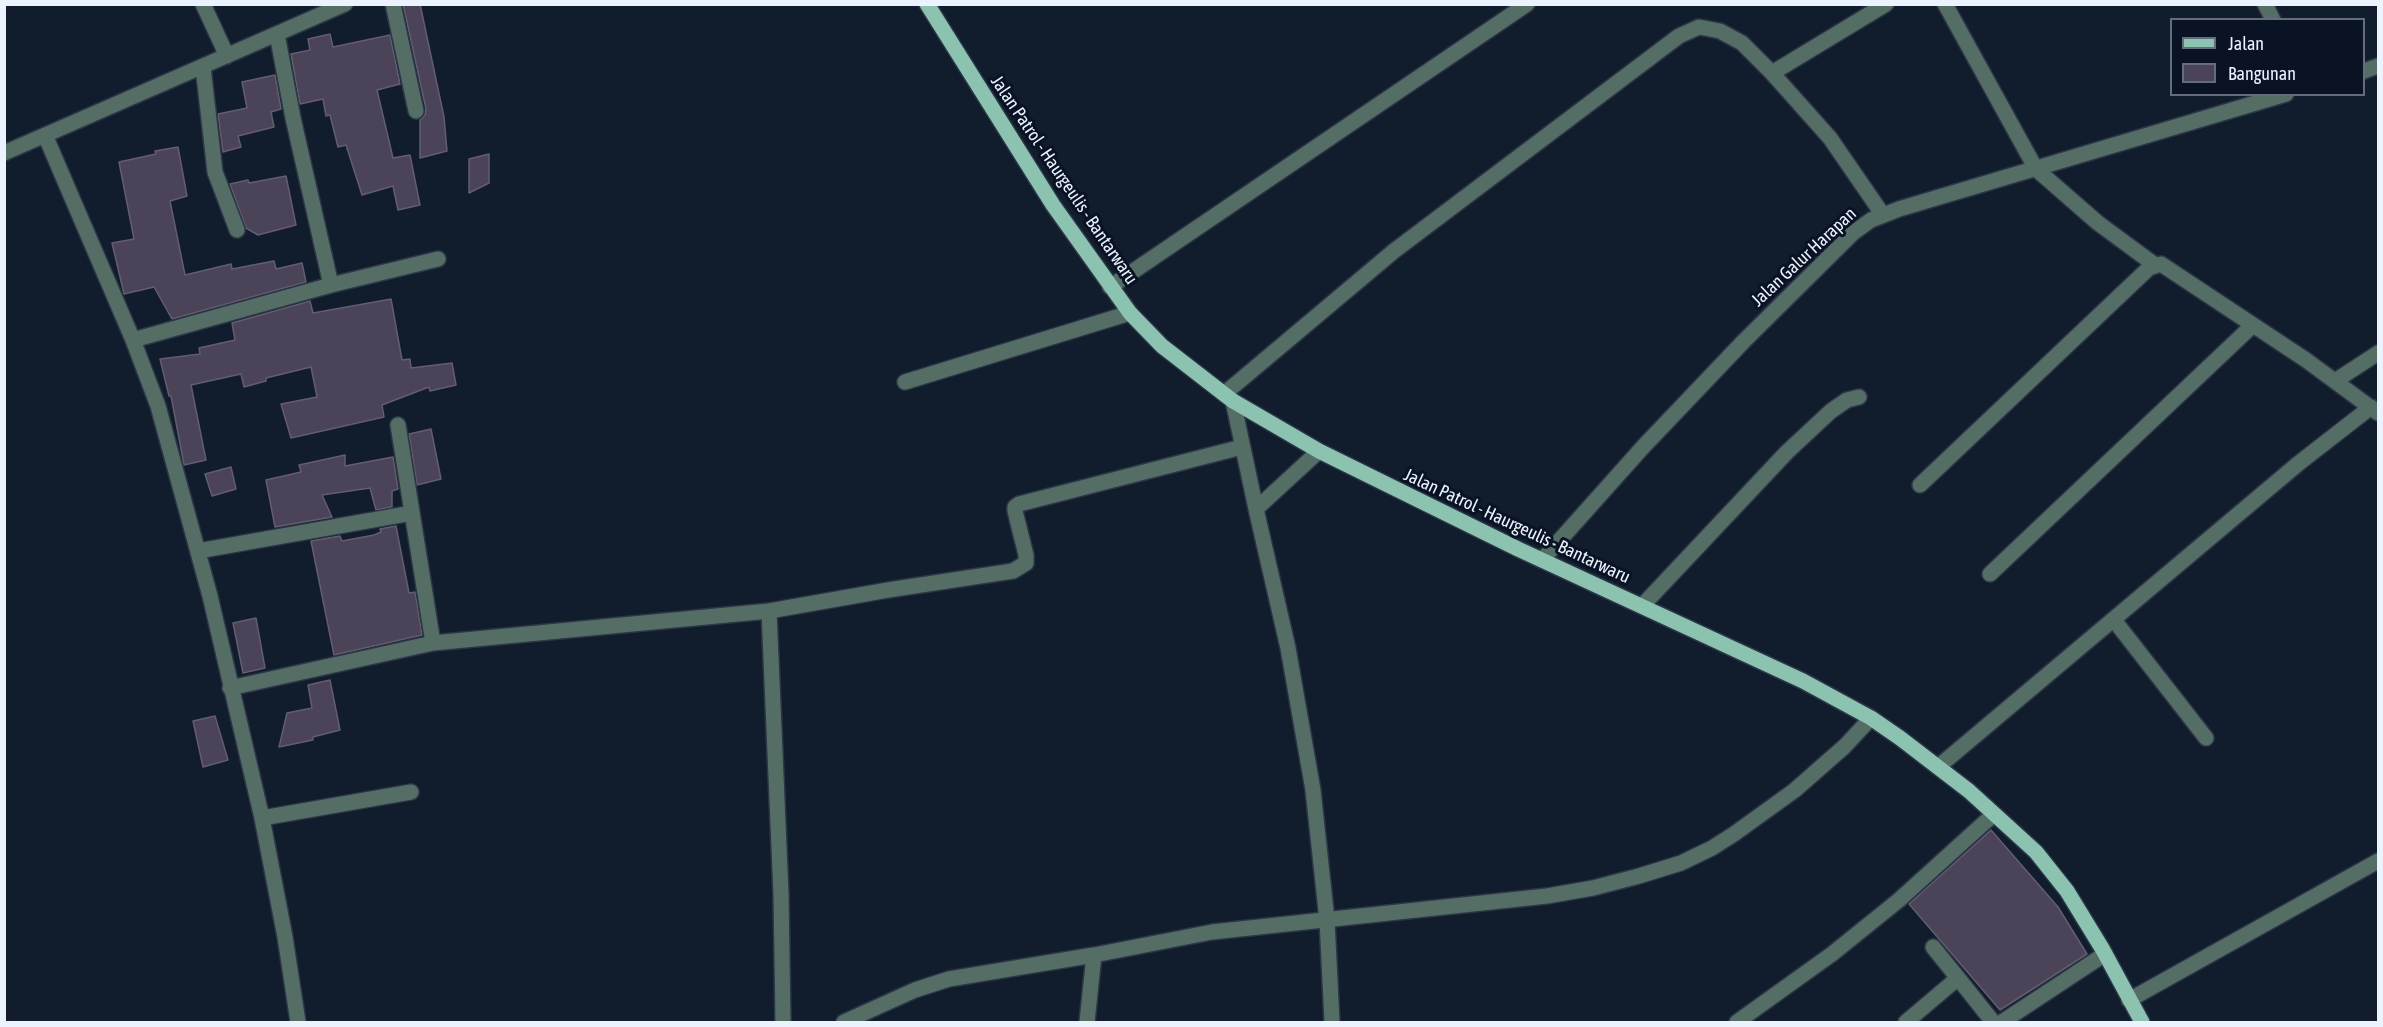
<!DOCTYPE html>
<html>
<head>
<meta charset="utf-8">
<style>
	body { margin:0 }
	#map { position:relative; width:2383px; height:1027px; overflow:hidden; background:#111c2d; font-family:"Asap Condensed",sans-serif }
	canvas { display:block }
	.frame { position:absolute; inset:0; border:6px solid #ebf3ff; pointer-events:none }
	.legend { position:absolute; left:2170px; top:18px; width:195px; height:78px; box-sizing:border-box; background:#091323; border:2px solid #636d7b; margin:0; padding:8px 10px; list-style:none; font-size:18px; color:#ebf3ff }
	.legend li { display:flex; align-items:center; gap:12px; height:30px }
	.legend b { width:30px; border:2px solid #636d7b }
</style>
</head>
<body>
<div id="map">
<canvas width="2383" height="1027"></canvas>
<div class="frame"></div>
<ul class="legend">
<li><b style="height:8px;background:#8cc2b0"></b>Jalan</li>
<li><b style="height:16px;background:#4b4459"></b>Bangunan</li>
</ul>
</div>
<script>
const context = document.querySelector('canvas').getContext('2d');
context.lineJoin = 'round';
function paint(path, color) {
  context.fillStyle = color;
  context.fill(path, 'evenodd');
}
function poly(rows) {
  const path = new Path2D();
  for (const r of rows) {
    path.moveTo(r[0], r[1]);
    for (let i = 2; i < r.length; i += 2) path.lineTo(r[i], r[i + 1]);
  }
  return path;
}
function stroke(path, color, width, dash) {
  context.strokeStyle = color;
  context.lineWidth = width;
  context.lineCap = dash ? 'butt' : 'round';
  context.setLineDash(dash || []);
  context.stroke(path);
}
function drawText(font, color, halo, rows, align = 'center') {
  context.font = font + ' "Asap Condensed",sans-serif';
  context.lineWidth = 6;
  context.setLineDash([]);
  context.textBaseline = 'middle';
  context.strokeStyle = halo;
  context.fillStyle = color;
  for (const [text, x, y, turn = 0] of rows) {
    context.save();
    context.translate(x, y);
    context.rotate((+turn || 0) * Math.PI / 180);
    context.textAlign = isNaN(turn) ? turn : align;
    if (halo) context.strokeText(text, 0, 0);
    context.fillText(text, 0, 0);
    context.restore();
  }
}
const building = poly([
	[403,4,420,4,444,117,447,151,420,158,420,120,425,115,426,109,403,4],
	[330,34,333,47,390,35,400,84,377,90,393,158,410,155,420,205,398,210,393,186,362,195,346,145,338,147,330,115,326,116,323,99,300,104,291,54,310,50,308,39,330,34],
	[275,75,281,109,271,112,274,127,238,136,241,147,223,152,218,114,247,108,242,82,275,75],
	[178,147,187,196,170,201,185,275,231,264,232,269,274,261,276,269,302,263,306,282,172,319,154,287,124,294,112,243,134,239,119,162,156,154,155,151,178,147],
	[489,154,489,183,469,193,469,159,489,154],
	[286,176,296,225,258,235,246,228,230,184,248,180,249,183,286,176],
	[391,299,402,360,410,359,411,368,452,363,456,385,430,391,429,387,382,405,384,417,291,438,281,404,317,397,311,367,266,378,266,381,244,387,241,374,191,385,206,460,184,465,171,396,169,396,160,359,200,354,199,348,235,340,232,323,310,301,313,313,391,299],
	[431,429,441,479,417,485,409,434,431,429],
	[345,455,345,466,393,457,398,489,392,491,392,507,376,510,370,488,322,495,332,517,275,527,266,480,301,472,299,465,345,455],
	[231,467,236,489,212,496,205,474,231,467],
	[396,526,409,593,415,592,422,635,334,655,311,541,340,536,342,541,374,535,381,532,380,529,396,526],
	[256,618,265,668,243,673,233,623,256,618],
	[330,680,340,730,313,737,313,740,279,747,287,713,312,708,308,685,330,680],
	[215,716,228,760,203,767,193,721,215,716],
	[1991,830,2058,907,2087,954,2000,1010,1909,904,1991,830]
]);
paint(building, '#4b4459');
stroke(building, '#635c72', 1.5);
const minor = poly([
	[203,4,227,56],
	[393,4,416,111],
	[1945,4,2036,169,2098,223,2155,265],
	[2265,4,2273,20],
	[203,67,215,172,237,230],
	[2364,71,2378,66],
	[1772,73,1886,4],
	[45,135,133,340,158,406,210,596,262,818,285,937,298,1022],
	[4,153,345,4],
	[331,285,438,259],
	[1110,287,1527,4],
	[133,340,331,285,293,118,277,34],
	[2335,381,2378,353],
	[905,382,1130,313],
	[1224,394,1394,251,1679,36,1699,27,1720,31,1742,43,1772,73,1830,138,1883,215],
	[1233,401,1256,509,1319,451],
	[1920,485,2149,268,2161,264,2306,360,2378,413],
	[1256,509,1288,648,1313,790,1327,920,1332,1022],
	[198,551,412,513],
	[1542,560,1643,447,1743,342,1853,233,1871,220,1899,209,2286,94],
	[1990,574,2253,325],
	[1642,606,1787,452,1831,411,1847,400,1859,397],
	[2114,620,2206,738],
	[433,643,769,611],
	[230,688,433,643,398,425],
	[1938,767,2299,463,2371,407],
	[262,818,411,792],
	[1933,947,1958,978],
	[2129,1000,2378,861],
	[783,1022,781,894,769,611,888,590,1013,571,1026,563,1026,555,1015,511,1015,507,1019,504,1242,447],
	[844,1022,915,990,949,979,1094,955,1212,932,1547,896,1593,888,1639,876,1681,863,1712,848,1734,834,1795,790,1845,746,1871,718],
	[1087,1022,1094,955],
	[1737,1022,1832,954,1899,900,1994,814],
	[1906,1022,1958,978,1993,1022],
	[2002,1022,2105,954]
]);
const primary = poly([
	[927,4,1053,205,1130,313,1162,346,1233,401,1319,451,1518,549,1803,681,1871,718,1900,738,1969,791,2036,852,2067,891,2103,950,2142,1022]
]);
stroke(minor, '#2b3646', 18);
stroke(primary, '#2b3646', 18);
stroke(minor, '#556e65', 15);
stroke(primary, '#8cc2b0', 15);
drawText('18px', '#ebf3ff', '#091323', [
	["Jalan Patrol - Haurgeulis - Bantarwaru",1064,180,56],
	["Jalan Galur Harapan",1804,257,-43],
	["Jalan Patrol - Haurgeulis - Bantarwaru",1517,526,25]
]);
</script>
</body>
</html>
